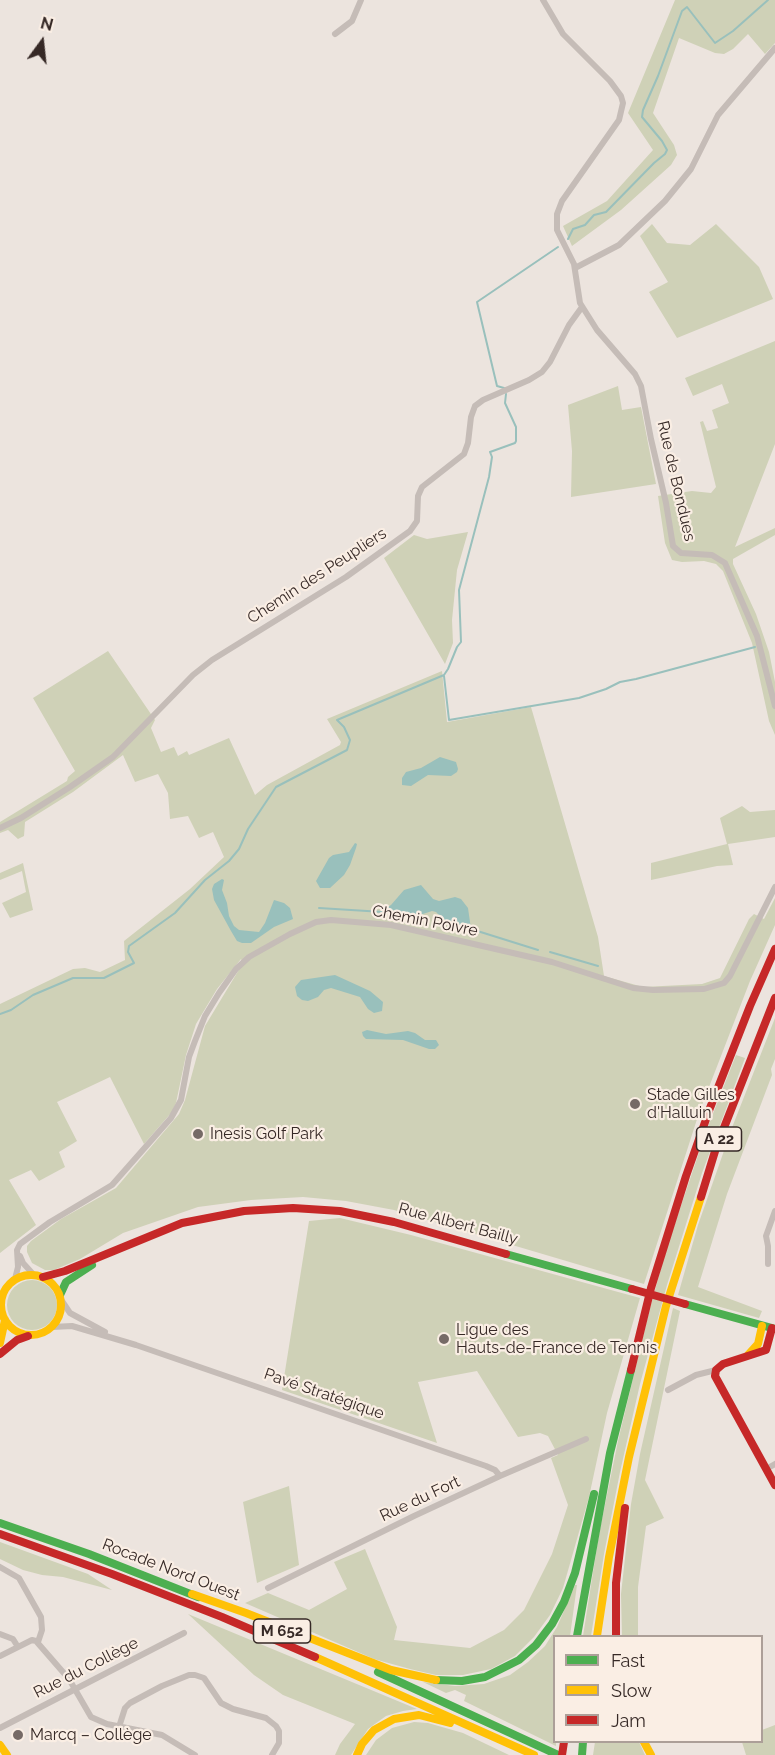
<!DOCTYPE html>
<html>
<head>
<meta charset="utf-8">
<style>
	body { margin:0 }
	#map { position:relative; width:775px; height:1755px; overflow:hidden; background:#ece4de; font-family:Raleway,sans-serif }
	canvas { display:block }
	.legend { position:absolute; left:553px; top:1635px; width:210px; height:108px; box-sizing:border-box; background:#faeee4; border:2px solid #ac9f98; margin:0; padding:8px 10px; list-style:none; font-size:18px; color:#362926 }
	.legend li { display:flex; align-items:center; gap:12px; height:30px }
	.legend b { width:30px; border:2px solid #ac9f98 }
	.north { position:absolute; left:12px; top:12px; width:60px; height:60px; -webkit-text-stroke:4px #faeee4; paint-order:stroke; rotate:15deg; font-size:16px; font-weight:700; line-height:24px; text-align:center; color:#362926 }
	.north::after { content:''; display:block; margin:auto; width:21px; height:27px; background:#362926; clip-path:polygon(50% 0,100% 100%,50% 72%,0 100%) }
</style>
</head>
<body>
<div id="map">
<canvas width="775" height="1755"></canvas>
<ul class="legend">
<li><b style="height:8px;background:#4caf50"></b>Fast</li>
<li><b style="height:8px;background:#ffc107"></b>Slow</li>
<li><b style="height:8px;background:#c62828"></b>Jam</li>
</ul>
<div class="north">N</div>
</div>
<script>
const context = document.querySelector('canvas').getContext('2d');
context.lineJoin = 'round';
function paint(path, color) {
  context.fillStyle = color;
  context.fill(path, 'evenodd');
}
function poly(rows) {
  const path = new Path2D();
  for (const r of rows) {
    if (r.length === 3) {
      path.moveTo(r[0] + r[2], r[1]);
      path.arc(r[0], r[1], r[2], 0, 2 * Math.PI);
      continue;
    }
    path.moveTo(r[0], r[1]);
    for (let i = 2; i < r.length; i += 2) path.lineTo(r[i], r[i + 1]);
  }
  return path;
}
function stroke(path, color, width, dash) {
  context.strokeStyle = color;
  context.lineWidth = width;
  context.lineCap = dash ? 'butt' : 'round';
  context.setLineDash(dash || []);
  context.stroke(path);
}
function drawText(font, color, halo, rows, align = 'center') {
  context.font = font + ' Raleway,sans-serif';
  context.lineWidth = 4.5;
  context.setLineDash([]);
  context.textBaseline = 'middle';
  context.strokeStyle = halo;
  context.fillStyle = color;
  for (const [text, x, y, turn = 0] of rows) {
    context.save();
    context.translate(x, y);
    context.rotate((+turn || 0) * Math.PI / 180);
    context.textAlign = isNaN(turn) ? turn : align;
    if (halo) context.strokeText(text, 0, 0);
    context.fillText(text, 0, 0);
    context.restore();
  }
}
paint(poly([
	[675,0,775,0,775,43,765,54,748,34,733,49,724,54,715,53,679,38,653,113,674,145,677,155,671,165,621,210,572,246,563,226,607,201,653,150,628,113],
	[652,224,667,243,690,245,716,224,759,267,773,299,677,338,649,292,668,282,640,236],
	[775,341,775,444,735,547,775,528,775,535,733,559,733,564,756,614,769,652,775,682,775,735,769,721,752,643,723,571,716,564,704,561,682,562,672,560,665,543,658,496,692,491,711,493,716,487,700,422,703,421,707,431,718,428,712,410,729,403,722,384,693,396,685,378],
	[618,386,622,410,641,407,656,484,571,497,572,451,568,405],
	[468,532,457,570,452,620,453,643,445,664,384,558,414,535,427,539],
	[108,651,155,720,151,728,161,752,174,747,178,756,187,751,189,755,229,738,255,795,267,785,340,745,341,742,327,719,442,671,447,722,531,707,598,937,604,976,643,987,702,984,720,978,749,919,754,914,764,919,775,898,775,925,750,981,699,1113,644,1284,394,1210,346,1201,303,1197,251,1200,198,1207,123,1233,80,1259,54,1270,45,1270,32,1263,27,1252,27,1246,31,1241,61,1219,116,1188,179,1114,185,1100,205,1026,243,963,241,959,217,989,196,1024,186,1055,176,1103,172,1112,144,1144,110,1077,57,1102,77,1141,59,1152,65,1167,39,1181,31,1170,9,1180,36,1225,0,1253,0,1004,73,969,85,968,100,972,125,960,124,941,190,889,224,857,213,832,199,838,188,816,170,819,168,793,158,774,135,782,123,755,73,792,25,822,24,836,18,839,8,830,0,833,0,822,67,781,68,777,75,771,33,698],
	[742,806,750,812,775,810,775,837,728,844,733,865,717,866,651,880,651,863,727,844,720,818],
	[23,863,33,910,10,918,2,903,26,892,22,871,0,880,0,873],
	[775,1018,775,1059,771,1069,772,1075,727,1194,698,1287,762,1311,759,1318,678,1295,698,1225,733,1125],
	[736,1055,745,1058,702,1173,667,1285,640,1384,620,1472,604,1554,591,1636,583,1636,599,1534,618,1441,649,1312,666,1250,707,1129],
	[340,1218,411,1235,640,1298,607,1413,589,1497,563,1588,550,1615,534,1637,515,1656,491,1669,463,1675,436,1675,410,1669,374,1659,245,1603,268,1593,309,1610,347,1589,334,1562,365,1549,397,1627,394,1640,470,1648,504,1630,524,1610,552,1554,568,1505,551,1458,558,1455,548,1436,540,1433,518,1437,477,1371,418,1382,437,1443,282,1390,309,1221],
	[32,1305,25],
	[673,1308,680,1311,645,1480,664,1518,646,1526,638,1587,638,1636,622,1636,621,1594,631,1504,640,1454],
	[289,1486,299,1565,257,1583,243,1502],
	[0,1542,88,1574,112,1590,63,1577,42,1575,23,1570,0,1559],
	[575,1585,577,1585,570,1636,554,1636,556,1746,464,1701,466,1695,455,1690,446,1693,423,1682,455,1686,484,1684,510,1675,528,1662,545,1646,557,1627],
	[188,1614,417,1709,403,1711,386,1716,368,1729,351,1755,335,1755,340,1744,355,1724,283,1695,254,1675],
	[414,1722,428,1723,463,1733,509,1755,366,1755,376,1740,392,1728],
	[775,1725,775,1755,746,1755,742,1742,762,1742,762,1730],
	[595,1742,639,1742,645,1755,593,1755]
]), '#cfd1b7');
paint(poly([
	[440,757,456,762,458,769,457,772,451,776,428,775,411,786,402,785,402,778,406,772,421,768],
	[355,843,357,844,356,848,350,865,344,875,330,888,320,888,316,881,329,858,333,855,349,852],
	[222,879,224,880,222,890,227,903,229,916,234,926,239,930,259,932,265,923,274,900,284,903,290,908,293,919,274,927,251,943,242,943,237,941,231,931,214,900,212,889,214,884],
	[421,885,433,899,439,901,455,897,461,899,468,908,471,929,449,925,436,912,432,911,414,917,383,913,383,910,391,905,404,890],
	[335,975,370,991,383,1002,382,1011,374,1013,368,1009,360,997,331,988,324,990,318,997,308,1001,302,1000,297,996,295,987,301,980],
	[367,1030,386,1034,408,1031,415,1033,425,1040,436,1040,439,1045,435,1049,429,1049,403,1040,366,1039,363,1036,362,1032]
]), '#99c0bc');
stroke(poly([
	[568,239,573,229,585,225,594,215,606,212,654,163,665,154,667,150,662,141,642,117,643,110,658,76,682,11,687,7,715,43,733,31,768,0],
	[504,388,497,386,477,302,558,247],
	[444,676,449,720,579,698,606,689,620,682,636,679,755,647],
	[319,908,383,912],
	[471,929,538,950],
	[550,952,598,966],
	[0,1014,11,1010,33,995,73,978,104,978,134,963,128,952,129,946,175,913,205,880,229,861,239,849,248,829,276,787,347,750,350,740,344,727,337,720,444,675,448,669,457,647,461,642,459,590,489,477,492,457,490,452,515,443,516,441,516,427,505,403,506,394]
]), '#99c0bc', 2);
stroke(poly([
	[543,0,563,34,610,81,621,96,623,103,619,120,562,201,557,214,557,230,574,264,580,303,597,330,635,374,641,386,651,439,666,503,673,546,681,553,712,555,725,563,757,636,775,706],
	[335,34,352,21,361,0],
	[575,268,619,245,665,201,691,169,718,115,775,48],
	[0,828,21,818,70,787,113,757,193,675,212,660,346,577,410,531,417,521,418,496,422,487,464,454,468,443,471,417,475,406,483,400,529,380,542,372,550,362,569,325,582,307],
	[20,1256,23,1263,33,1274],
	[768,1264,768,1246,766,1236,775,1211],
	[15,1279,18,1267,17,1250,20,1244,50,1222,112,1185,171,1118,181,1100,189,1057,195,1041,205,1016,219,993,236,969,249,957,290,934,316,922,331,920,391,925,552,962,633,988,653,990,704,989,724,983,730,976,775,887],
	[62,1301,70,1313,105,1332],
	[52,1327,72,1326,136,1345,486,1466,495,1470,500,1476],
	[668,1390,696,1375,716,1370],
	[766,1469,775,1464],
	[0,1567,19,1578,41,1617,42,1630,38,1642],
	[268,1588,414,1516,500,1476,586,1439],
	[0,1634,13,1639,18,1647],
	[0,1656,32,1640,36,1641,69,1679,91,1717,107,1724,162,1735,195,1755],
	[119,1727,125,1708,130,1703,162,1686,189,1675,195,1675,204,1678,221,1703,233,1709,266,1718,276,1726,279,1731,279,1743,272,1755],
	[0,1728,184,1633]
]), '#c5bcb7', 6);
stroke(poly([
	[506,1254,632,1289],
	[60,1295,66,1282,92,1265],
	[685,1304,775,1329],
	[0,1523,89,1554,198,1597],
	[577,1636,610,1453,631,1370],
	[378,1672,558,1755],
	[436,1680,462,1681,485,1677,519,1660,536,1645,552,1624,564,1602,575,1573,594,1494],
	[582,1755,583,1742]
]), '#4caf50', 8);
stroke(poly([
	[31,1305,30],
	[0,1343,5,1320],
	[748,1355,758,1344,762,1326],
	[192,1594,246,1613,391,1670,436,1680],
	[597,1636,609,1557,629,1457,666,1306,701,1197],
	[315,1657,534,1755],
	[644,1742,651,1755],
	[0,1745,7,1755],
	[357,1755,362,1744,374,1730,394,1719,419,1715,450,1723]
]), '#ffc107', 8);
stroke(poly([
	[701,1197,716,1148,775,998],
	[43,1277,65,1271,182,1223,244,1211,293,1208,340,1211,394,1222,506,1254],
	[772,1328,766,1350,723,1364,716,1370,715,1376,775,1485],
	[0,1354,17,1340,28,1336],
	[631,1370,651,1288,686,1176,710,1108,750,1006,775,949],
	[0,1534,112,1574,222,1617,315,1657],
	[616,1636,616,1583,625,1508],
	[562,1755,564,1742]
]), '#c62828', 8);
stroke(poly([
	[632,1289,685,1304]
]), '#c62828', 8);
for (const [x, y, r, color] of [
	[635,1104,6,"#766a66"],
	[198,1134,6,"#766a66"],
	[444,1339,6,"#766a66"],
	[18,1735,6,"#766a66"]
]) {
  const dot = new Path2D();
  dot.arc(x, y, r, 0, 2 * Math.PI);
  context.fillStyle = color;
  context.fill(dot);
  stroke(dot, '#faeee4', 2);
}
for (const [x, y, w] of [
	[719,1139,45],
	[282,1631,57]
]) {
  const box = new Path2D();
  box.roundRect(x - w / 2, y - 12, w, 24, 4.5);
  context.fillStyle = '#faeee4';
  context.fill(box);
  stroke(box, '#362926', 1.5);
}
drawText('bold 15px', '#362926', null, [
	["A 22",719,1139],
	["M 652",282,1631]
]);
drawText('16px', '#362926', '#faeee4', [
	["Rue de Bondues",676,481,77],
	["Chemin des Peupliers",317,576,-33],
	["Chemin Poivre",425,921,11],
	["Rue Albert Bailly",458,1224,15],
	["Pavé Stratégique",324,1394,19],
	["Rue du Fort",420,1499,-25],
	["Rocade Nord Ouest",171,1570,21],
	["Rue du Collège",86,1668,-27]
]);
drawText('16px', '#362926', '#faeee4', [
	["Stade Gilles",647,1095],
	["d'Halluin",647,1113],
	["Inesis Golf Park",210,1134],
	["Ligue des",456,1330],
	["Hauts-de-France de Tennis",456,1348],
	["Marcq – Collège",30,1735]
], 'left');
</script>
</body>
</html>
